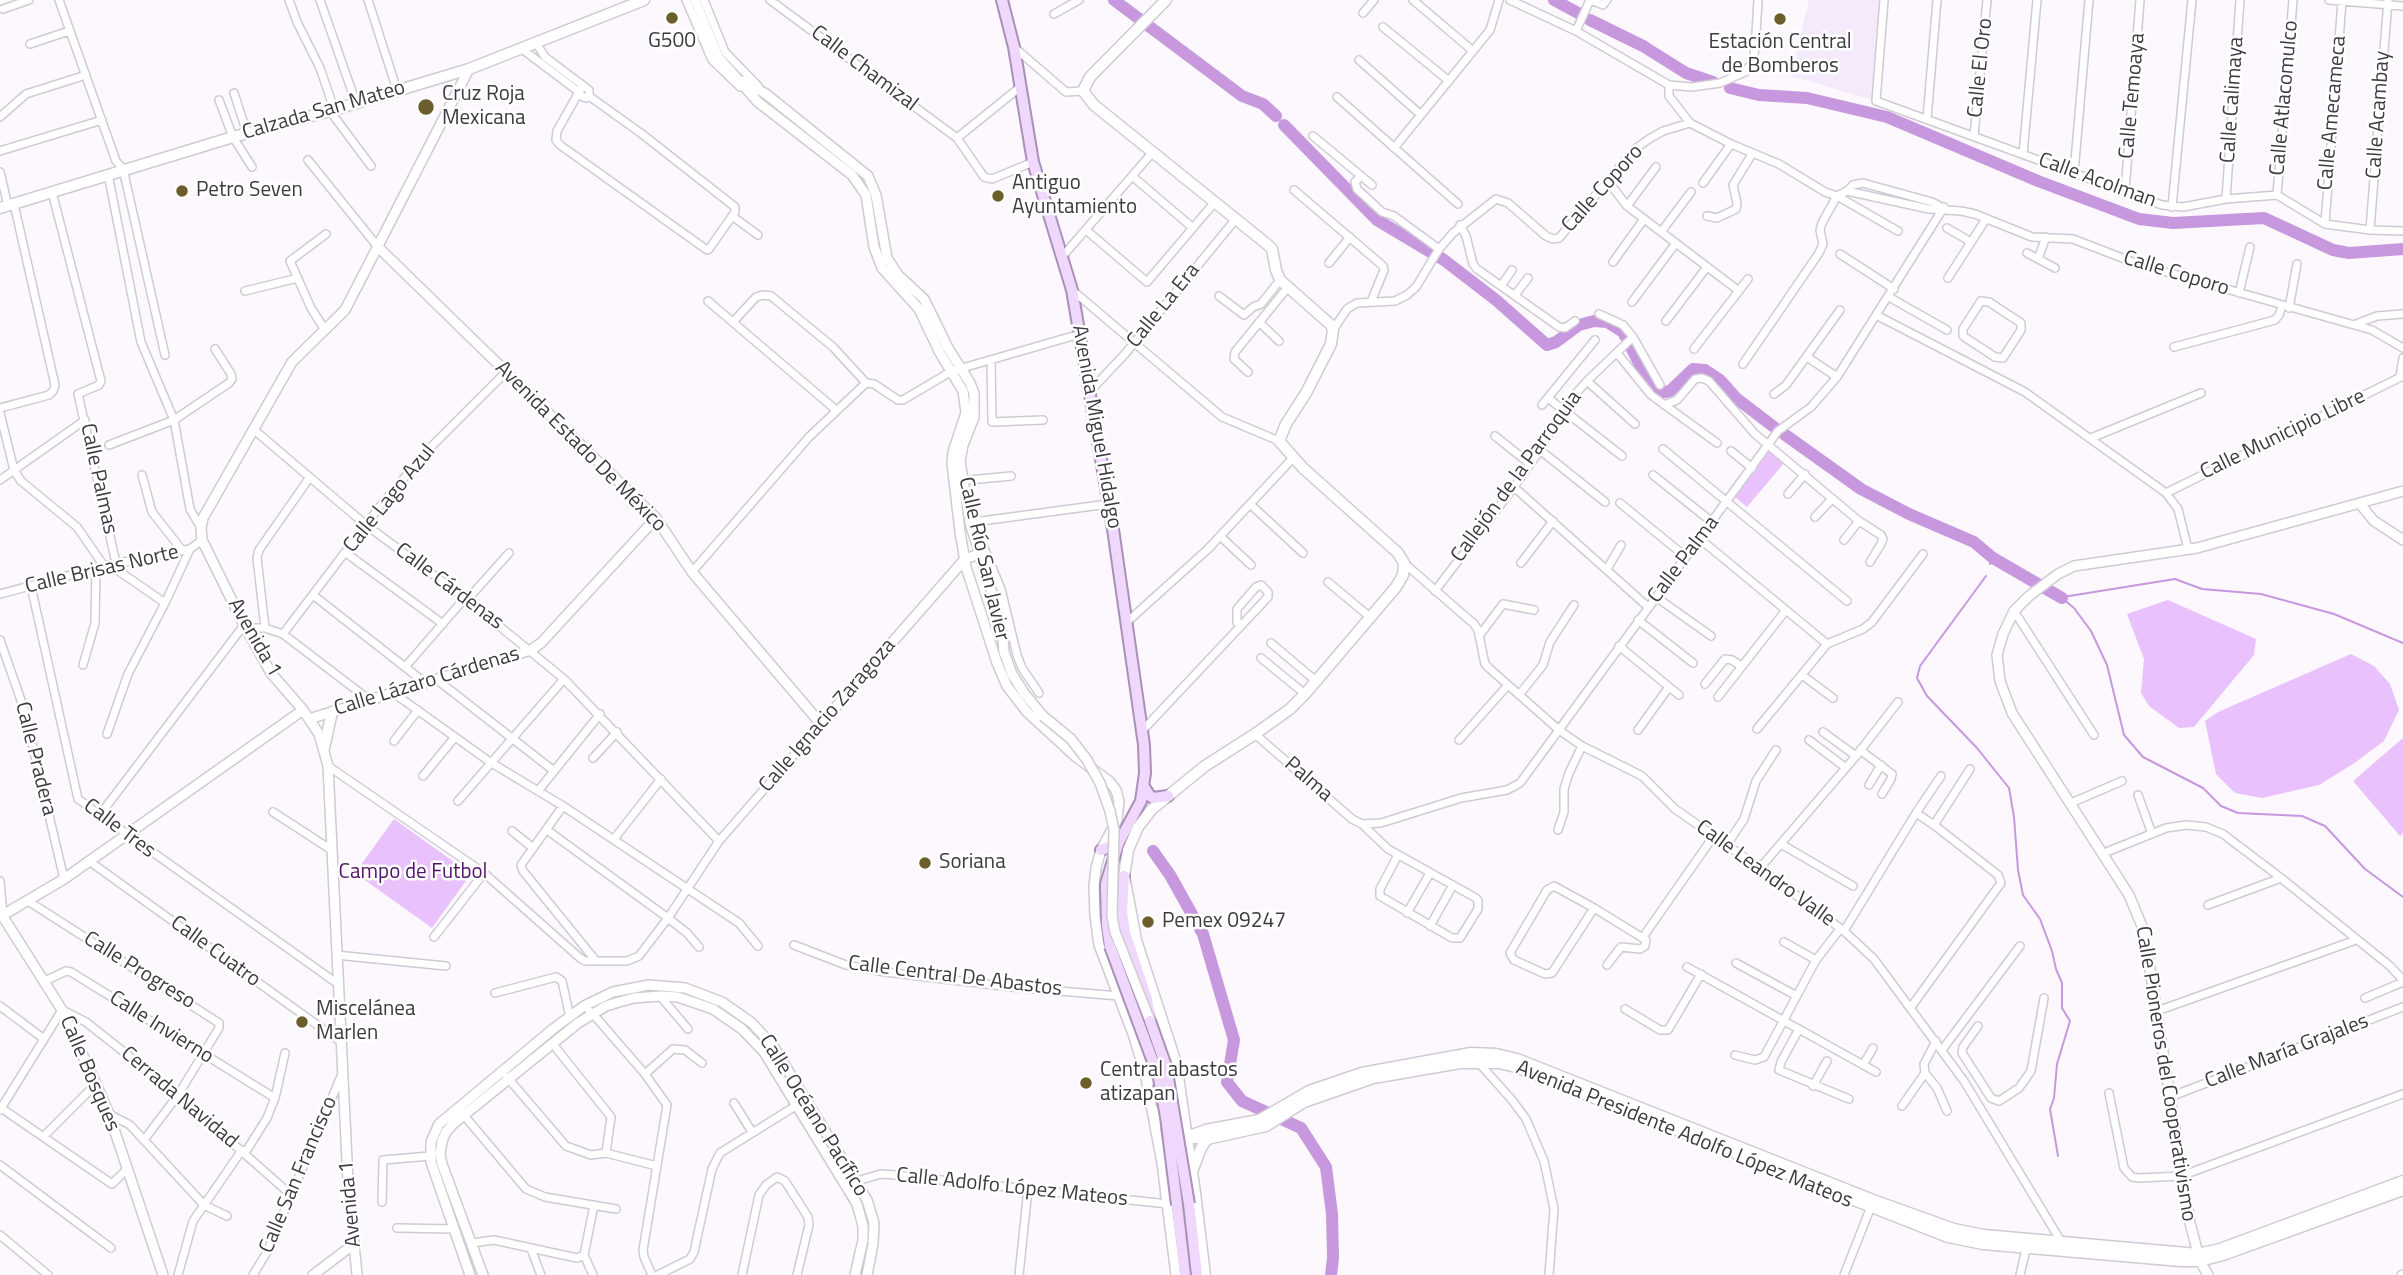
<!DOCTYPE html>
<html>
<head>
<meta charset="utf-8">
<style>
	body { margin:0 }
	canvas { display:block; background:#fcf8fe }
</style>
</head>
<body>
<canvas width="2403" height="1275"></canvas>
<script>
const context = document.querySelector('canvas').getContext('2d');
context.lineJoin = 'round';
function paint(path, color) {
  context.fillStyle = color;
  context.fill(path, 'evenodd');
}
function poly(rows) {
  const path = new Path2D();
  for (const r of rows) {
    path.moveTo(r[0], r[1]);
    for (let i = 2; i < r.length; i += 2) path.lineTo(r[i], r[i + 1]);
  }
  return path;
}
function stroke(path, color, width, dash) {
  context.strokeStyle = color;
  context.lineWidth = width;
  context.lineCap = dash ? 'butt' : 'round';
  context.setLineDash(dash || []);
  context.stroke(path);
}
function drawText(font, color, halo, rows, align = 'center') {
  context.font = font + ' "Titillium Web",sans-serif';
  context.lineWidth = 5;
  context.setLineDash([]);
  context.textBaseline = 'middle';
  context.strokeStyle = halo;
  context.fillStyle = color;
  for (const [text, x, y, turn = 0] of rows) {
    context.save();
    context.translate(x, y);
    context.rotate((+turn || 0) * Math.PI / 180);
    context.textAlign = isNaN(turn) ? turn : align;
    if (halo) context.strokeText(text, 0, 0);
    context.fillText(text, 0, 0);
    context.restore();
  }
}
paint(poly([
	[1809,0,1884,0,1876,101,1791,76]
]), '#f5eafb');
paint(poly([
	[1770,448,1785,462,1747,507,1735,497],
	[2168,600,2256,639,2254,655,2194,727,2179,728,2149,706,2141,693,2144,659,2127,614],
	[2351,654,2374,666,2390,684,2399,710,2384,741,2353,764,2319,785,2262,798,2235,793,2216,774,2205,721,2218,712],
	[2403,738,2403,833,2400,836,2353,781],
	[394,819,471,874,432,928,355,873]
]), '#e9c1fc');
stroke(poly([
	[1990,564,1993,558],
	[1986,576,1920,666,1917,678,1927,696,1977,748,2009,788,2014,817,2018,870,2023,895,2040,919,2052,951,2056,969,2062,983,2062,1008,2070,1021,2057,1064,2054,1098,2050,1109,2058,1156],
	[2063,597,2175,579,2202,589,2261,594,2334,614,2403,643],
	[2062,598,2074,608,2091,631,2107,665,2124,735,2143,757,2203,788,2221,806,2238,813,2302,816,2325,826,2365,869,2403,897]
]), '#c898df', 2);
stroke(poly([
	[1114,0,1242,96,1263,104,1276,116],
	[1554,0,1580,14],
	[1590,20,1643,46,1686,73,1713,82],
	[1730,88,1759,95,1807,98,1887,117,2038,181,2139,219,2173,223,2264,218,2333,250,2349,253,2403,249],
	[1284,125,1377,220,1444,260,1496,300,1547,345,1556,342,1579,325,1594,321,1607,322,1623,332,1625,336],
	[1631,347,1647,379,1660,393,1670,391,1693,369,1705,370,1720,380,1736,398,1774,427],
	[1784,434,1861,489,1909,514,1974,542,1993,558,2062,598],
	[1153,851,1170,875,1203,934,1234,1040,1227,1082,1242,1101,1301,1128,1326,1167,1332,1214,1333,1258,1331,1275]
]), '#c898df', 12);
const minor = poly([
	[59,0,116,161,123,169,165,355],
	[289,0,297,22,320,68,334,109],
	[320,0,356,103],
	[368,0,397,90],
	[686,0,712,60,740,87],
	[704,0,725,52,758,86],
	[770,0,957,138,984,177,992,179,1033,162],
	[1413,0,1473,51],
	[1510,0,1576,31,1669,85,1692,87,1720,83,1745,72,1752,63,1755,50,1758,0],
	[1591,0,1603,5,1607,0],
	[1884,0,1876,101,2162,205,2183,207,2226,199,2277,195,2325,224,2370,230,2403,231],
	[2329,0,2403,6],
	[3,9,29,0],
	[1363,13,1374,0],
	[1054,14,1079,0],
	[1383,27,1449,81],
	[1576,31,1590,0],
	[536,43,545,57,589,90,589,96],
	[30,44,69,31],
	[1015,48,1066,92,1083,91],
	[522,49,579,92,581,96,586,98,589,96,642,134,735,207,735,212,709,249,707,250,560,145,556,140,557,131,579,92,583,86],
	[1359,60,1421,115],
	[1669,85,1669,96,1690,123,1731,144,1779,164,1825,192,1837,196,1847,191,1853,185,1863,183,1932,202,1947,210],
	[234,93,247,133],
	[1337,97,1458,204],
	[219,100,233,137,252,167],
	[330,111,371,166],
	[0,117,26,94,86,75],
	[1927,119,1937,0],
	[1313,136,1372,185],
	[1974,136,1987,0],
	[957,138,1019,88],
	[1394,148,1490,30,1499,0],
	[0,151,102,120],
	[2023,154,2037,0],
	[308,160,378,247],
	[0,172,8,206],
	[2074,173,2089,0],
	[108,174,141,342,174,420,190,509,201,528],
	[1132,176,1193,228],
	[1361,176,1355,182,1357,189,1382,212,1394,216,1439,249],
	[1607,180,1627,206,1739,291],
	[1703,183,1731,144],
	[1294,190,1383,266,1384,270,1371,302],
	[1847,191,1929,209,1961,211,1975,214,2032,237,2073,239,2138,264,2372,330,2403,348],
	[2125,191,2140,0],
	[52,192,101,381,99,385,78,394,116,563],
	[2277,195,2293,0],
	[2226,199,2240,0],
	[1627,206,1656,167],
	[2172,207,2192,0],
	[732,216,758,235],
	[1707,216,1717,218,1736,209,1737,203,1733,185,1752,154],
	[2325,224,2342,1],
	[1460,225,1466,236,1473,264,1477,269,1559,327,1565,328,1575,321],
	[1947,228,1971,242],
	[1086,230,1147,282,1214,203],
	[2370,230,2388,0],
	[1661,232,1691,192],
	[2027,253,2055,268],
	[1840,254,1894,289],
	[1062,257,1152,153],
	[2038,259,2046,237],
	[1613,262,1644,219],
	[1329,263,1350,237],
	[1948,278,1986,219],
	[1501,286,1512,270],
	[1072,290,1222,417,1279,441],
	[245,291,298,278],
	[2239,293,2250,247],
	[1515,295,1528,278],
	[1219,296,1244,315,1253,307,1261,304,1280,280],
	[1889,297,1947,330],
	[708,301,836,410],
	[1981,301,1989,302,2021,323,2021,330,2003,358,1995,357,1963,336,1963,329,1981,301],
	[1632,302,1676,243],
	[2289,308,2297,264],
	[1599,314,1623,325,1633,337,1660,385],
	[1878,316,2025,392,2166,493,2178,509,2188,549],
	[1666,321,1707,267],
	[733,322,756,297,763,295,771,296,833,347,866,383],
	[1259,322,1279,341],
	[2356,324,2377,316,2403,314],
	[325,330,311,308,290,261,326,234],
	[1333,330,1347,309,1357,303,1395,301,1407,295,1416,287,1439,249,1453,233,1496,199,1508,203,1546,236,1553,239,1559,238,1635,149,1649,139,1663,131,1690,123],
	[2174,347,2275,320,2279,315,2282,306],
	[1694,349,1748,279],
	[1617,353,1651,395,1717,443],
	[1807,357,1837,377],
	[991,361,992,422,1043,420],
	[1743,364,1819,253,1823,244,1820,230,1822,223,1837,196,1898,231],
	[1248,372,1234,359,1235,352,1288,287],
	[2400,377,2403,358],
	[1587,381,1635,424],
	[866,383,874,384,898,400,903,400,952,371,1080,334],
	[1091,390,1125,354,1235,220],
	[1774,394,1786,385,1840,310],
	[1548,398,1622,456],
	[1542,405,1595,340],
	[1664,405,1677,400,1695,379,1702,378,1709,381,1755,434,1859,521,1881,535,1883,539,1881,544,1870,562],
	[0,408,49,395,53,391,55,385,14,204],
	[0,413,14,470,21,481,77,527,104,566],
	[253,429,366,525,465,598,564,679,719,841],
	[1495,436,1530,464],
	[2091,438,2201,393],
	[109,445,174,420,229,383,232,379,231,374,215,349],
	[1663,449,1847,601],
	[1540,450,1605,502],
	[1731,451,1752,468],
	[142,475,152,512,182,550],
	[1653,475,1712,522],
	[0,480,85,420],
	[959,481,1011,476],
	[1514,487,1648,607],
	[2166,493,2403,376],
	[1788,494,1805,474],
	[1620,503,1686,557],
	[1250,504,1303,553],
	[1815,517,1832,499],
	[974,522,1108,504],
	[976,522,982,543,1001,589,1017,655,1022,668,1039,693],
	[1220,536,1251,565],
	[1700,539,1827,644],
	[1844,540,1859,521],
	[346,553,443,624],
	[1404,563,1474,624,1478,630,1485,664,1490,669,1559,730,1582,746,1642,776,1675,809,1760,868,1844,931,1874,959,1964,1081,2062,1243],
	[1521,563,1553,521],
	[110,565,165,603],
	[1607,569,1621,545],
	[692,572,809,437,866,383],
	[1328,582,1371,618],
	[31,586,78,799,338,984],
	[1435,591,1514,487,1540,450,1563,408,1587,381,1633,337],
	[0,594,104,566,190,549,202,540],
	[313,595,424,682],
	[1656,597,1711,636],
	[467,600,509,553],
	[2014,611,2094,735],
	[1638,620,1693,663],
	[1127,622,1208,549,1293,458],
	[265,628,257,558,259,550,310,477],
	[283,634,381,505,429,449,506,372],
	[1479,636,1503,604,1534,610],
	[0,640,24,709,64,879],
	[1271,643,1316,681],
	[1619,646,1679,695],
	[1261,658,1305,694],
	[83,665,95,623,96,568],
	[405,667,465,598],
	[1802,675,1833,698],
	[436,679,554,771],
	[1705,684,1725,659,1732,660,1741,666],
	[392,692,490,762,563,806,739,923,758,946],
	[1519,695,1543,665,1550,642,1574,605],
	[1718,697,1786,610],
	[1757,729,1827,644,1863,629,1872,622,1923,554],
	[1638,730,1669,687],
	[1142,731,1268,597,1268,592,1261,585,1256,587,1237,609,1237,623,1241,626],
	[1823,732,1856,756],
	[107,734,128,674,165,603,190,549],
	[1255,734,1352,819,1362,824,1388,849,1476,898,1478,901,1478,909,1460,938,1452,938,1380,896,1380,889,1398,855],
	[1459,740,1508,685],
	[1809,740,1846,768],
	[394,741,418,710],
	[1860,750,1892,774,1891,779,1882,794],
	[593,758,617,732],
	[328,766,484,873,580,958,585,961,627,961,639,956,668,918,719,841,821,724],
	[423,776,455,737],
	[1869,785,1881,765],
	[538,791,600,714],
	[2138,795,2152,834],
	[458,801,564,679],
	[2071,803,2122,781],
	[563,806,521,865,523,871,596,961],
	[273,812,330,849],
	[99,816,244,625,252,628,265,628,283,634,368,699],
	[1362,824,1381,823,1461,798,1507,790,1520,783,1778,431,1811,407,1837,377,1944,207],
	[1934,825,1970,769],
	[547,830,668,918,687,933,699,947],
	[1558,830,1564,812,1564,789,1569,773,1582,746],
	[512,831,533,848],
	[614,839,661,779],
	[1781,844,1853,886],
	[1726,846,1744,819,1756,781,1776,750],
	[2104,853,2166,828,2186,825,2206,827,2223,834,2281,878,2390,966,2403,980],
	[89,861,341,1042],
	[1760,868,1856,756,1898,702],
	[0,881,3,915],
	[28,901,219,1023,219,1028,178,1095,144,1140],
	[2208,905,2281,878],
	[1594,908,1552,973,1545,974,1514,960,1510,953,1547,890,1554,886,1594,908,1646,940,1645,946,1640,949,1621,947,1607,965],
	[1407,913,1430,873],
	[1430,926,1453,885],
	[1844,931,1916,813,1941,776],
	[434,937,484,873],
	[1643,937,1713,837],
	[1784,942,1816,960],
	[794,945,846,965,885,972,1011,987,1119,996],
	[336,955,446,966],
	[1736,963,1795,995],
	[1687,967,1876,1072],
	[45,981,66,971,71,972,275,1098],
	[495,993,556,977,562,981,570,1017],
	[660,996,688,1029],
	[2365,998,2403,982],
	[0,1006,44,1039],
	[584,1006,593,1014,645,1074,667,1105,643,1250,644,1257,652,1275],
	[1911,1007,2001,883,1998,875,1934,825,1916,813],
	[1625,1009,1660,1030,1668,1030,1701,974],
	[2157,1011,2356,940],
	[1978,1026,1963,1047,1962,1053,1991,1098,1999,1101,2019,1088,2031,1071,2044,998],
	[1799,1029,1781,1062,1779,1070,1849,1099],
	[552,1043,611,1117,606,1153],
	[1942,1050,2020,946],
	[1735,1055,1755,1060,1764,1057,1816,960,1840,929],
	[1478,1062,1512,1100,1526,1119,1544,1161,1554,1209,1549,1275],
	[1863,1065,1873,1048],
	[1925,1073,1937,1088,1947,1111],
	[645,1074,673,1049,685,1050,702,1063],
	[507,1077,566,1146,591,1155,606,1153,657,1166],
	[1813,1086,1827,1061],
	[2109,1093,2124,1168,2132,1177,2139,1178,2181,1176,2403,1094],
	[2170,1097,2403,1007],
	[734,1103,752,1132],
	[1902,1106,1925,1073,1924,1064,1936,1041],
	[1,1108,112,1184,128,1168],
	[0,1110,62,1010,86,1022,178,1095,290,1194],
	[462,1113,526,1189,545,1197,616,1209],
	[109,1114,130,1125,204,1205,227,1216],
	[43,1137,96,1084],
	[245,1153,267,1118,275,1098,285,1053],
	[0,1165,111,1248],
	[857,1181,881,1174,895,1175,1168,1204],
	[382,1202,383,1160,430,1156],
	[397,1228,454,1229],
	[0,1235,48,1275],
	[472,1243,494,1240,577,1258,584,1255],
	[531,1249,541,1275],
	[584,1255,594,1205],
	[584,1255,593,1275],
	[178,1275,193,1221,242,1150],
	[253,1275,267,1252,342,1074],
	[658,1275,690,1259,694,1252,712,1169,720,1153,797,1105],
	[742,1275,759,1195,766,1185,777,1177,785,1181,808,1217,809,1225,797,1275],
	[1019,1275,1028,1189],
	[1844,1275,1872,1204],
	[2020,1275,2027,1245],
	[2401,1275,2403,1274]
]);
const tertiary = poly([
	[695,0,718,57,758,102,843,168,852,175,866,195,874,247,882,268,919,309,940,353,963,391,966,413,953,452,952,463,960,532,966,567,997,663,1007,686,1027,712,1076,757,1109,781,1116,790,1119,801,1117,820,1101,850,1096,868,1094,886,1095,916,1099,945,1133,1034,1145,1073,1162,1163,1176,1275],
	[744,81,766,94,868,176,876,195,887,258,898,275,924,299,948,348,970,383,974,393,974,417,963,445,960,461,970,523,996,605,1002,627,1004,652,1012,674,1024,693,1043,716],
	[378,247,656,518,692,572,821,724,965,559,979,554],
	[2360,504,2374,521,2403,540],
	[309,719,531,650,541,643,656,518],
	[0,912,62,1010,96,1084,109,1114,163,1275],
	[3,915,64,879,303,710],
	[313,1275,354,1244],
	[357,1275,348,1181,328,766,319,734,303,710,271,673,244,625,202,540,201,528,203,518,292,362,345,310,469,69],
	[470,1275,431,1162,431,1142,439,1124,553,1029,584,1006,613,992,649,985,685,988,722,1002,752,1023,773,1046,867,1200,874,1223,873,1244,867,1275],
	[483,1275,442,1164,440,1154,442,1141,446,1132,453,1124,578,1023,606,1006,619,1002,634,998,660,996,678,997,713,1009,742,1029,764,1052,857,1204,863,1226,863,1240,855,1275],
	[2208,1275,2200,1261,2190,1223,2144,931,2129,895,2012,713,2000,681,1997,655,2003,634,2014,611,2029,596,2058,574,2074,566,2197,548,2403,491]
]);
const secondary = poly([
	[1166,0,1090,77,1083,91,1094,105,1268,245,1272,249,1276,270,1280,280,1331,325,1333,330,1331,344,1306,393,1286,424,1279,441,1303,468,1398,553,1404,563,1403,575,1396,587,1305,694,1290,709,1255,734,1205,766,1152,809,1138,827,1128,850,1124,876,1136,940,1176,1063,1195,1193,1205,1275],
	[0,208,233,137,330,111,469,69,644,0],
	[324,748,332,712],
	[1145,1073,1157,1081,1166,1079],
	[1153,1110,1165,1126,1174,1132,1187,1137,1207,1139,1266,1126,1304,1102,1373,1078,1460,1063,1499,1063,1516,1067,1948,1237,1983,1244,2181,1261,2200,1261,2223,1255,2403,1190],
	[1192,1135,1206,1130,1259,1120,1309,1091,1362,1073,1471,1053,1496,1054,1517,1059,1873,1200,1954,1229,1984,1235,2198,1254,2220,1249,2403,1181],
	[1193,1169,1201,1148,1207,1139],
	[1166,1195,1172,1186,1178,1184]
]);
const primary = poly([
	[1002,0,1014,47,1033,162,1072,290,1113,529,1144,745,1145,773,1141,801,1118,844,1106,884,1107,926,1110,946],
	[1144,787,1150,796,1153,798,1168,796],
	[1101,850,1118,844],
	[1124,876,1122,912,1125,933,1147,999,1150,1018],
	[1189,1204,1197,1275],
	[1177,1205,1185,1275]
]);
stroke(minor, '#d0cad4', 10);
stroke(tertiary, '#d0cad4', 12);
stroke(secondary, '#d0cad4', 13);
stroke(primary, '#ab90b9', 14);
stroke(minor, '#fff', 7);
stroke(tertiary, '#fff', 9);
stroke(secondary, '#fff', 10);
stroke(primary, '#f0d7fc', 10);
const tertiaryBridge = poly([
	[1043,716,1071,739,1087,760,1100,783,1110,811,1114,830,1112,916,1115,932,1150,1021]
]);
const primaryBridge = poly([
	[1110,946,1159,1078,1166,1117,1177,1205],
	[1150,1021,1166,1066,1189,1204]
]);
stroke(tertiaryBridge, '#d0cad4', 12, []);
stroke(primaryBridge, '#ab90b9', 14, []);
stroke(tertiaryBridge, '#fff', 9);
stroke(primaryBridge, '#f0d7fc', 10);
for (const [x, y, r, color] of [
	[672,18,7,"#6c5e2b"],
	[1780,19,7,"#6c5e2b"],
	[426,107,9,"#6c5e2b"],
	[182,191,7,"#6c5e2b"],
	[998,196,7,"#6c5e2b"],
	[925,863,7,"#6c5e2b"],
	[1148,922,7,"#6c5e2b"],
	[302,1022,7,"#6c5e2b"],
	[1086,1083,7,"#6c5e2b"]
]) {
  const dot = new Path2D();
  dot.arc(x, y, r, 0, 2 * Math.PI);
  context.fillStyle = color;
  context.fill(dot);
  stroke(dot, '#fff', 2.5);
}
drawText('21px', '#3d3b3f', '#fff', [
	["G500",672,42,"center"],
	["Estación Central",1780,43,"center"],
	["de Bomberos",1780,67,"center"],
	["Cruz Roja",442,95],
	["Mexicana",442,119],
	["Antiguo",1012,184],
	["Ayuntamiento",1012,208],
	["Petro Seven",196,191],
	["Soriana",939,863],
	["Pemex 09247",1162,922],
	["Miscelánea",316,1010],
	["Marlen",316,1034],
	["Central abastos",1100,1071],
	["atizapan",1100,1095]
], 'left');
drawText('21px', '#3d3b3f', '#fff', [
	["Calle El Oro",1981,68,-84],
	["Calle Chamizal",864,69,37],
	["Calle Temoaya",2133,96,-85],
	["Calle Atlacomulco",2285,98,-85],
	["Calle Calimaya",2233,100,-86],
	["Calzada San Mateo",324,111,-16],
	["Calle Amecameca",2333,113,-85],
	["Calle Acambay",2379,115,-86],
	["Calle Acolman",2097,181,20],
	["Calle Coporo",1603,189,-48],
	["Calle Coporo",2176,274,17],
	["Calle La Era",1164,306,-51],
	["Avenida Miguel Hidalgo",1096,427,80],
	["Calle Municipio Libre",2283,435,-26],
	["Avenida Estado De México",580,447,45],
	["Callejón de la Parroquia",1517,477,-54],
	["Calle Palmas",98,479,78],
	["Calle Lago Azul",390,499,-51],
	["Calle Río San Javier",983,559,77],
	["Calle Palma",1684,560,-53],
	["Calle Brisas Norte",102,570,-13],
	["Calle Cárdenas",449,587,37],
	["Avenida 1",254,638,60],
	["Calle Lázaro Cárdenas",427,682,-17],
	["Calle Ignacio Zaragoza",828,716,-49],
	["Calle Pradera",35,759,76],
	["Palma",1308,780,41],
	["Calle Tres",119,829,37],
	["Calle Leandro Valle",1765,874,36],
	["Calle Cuatro",215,952,36],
	["Calle Progreso",139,971,32],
	["Calle Central De Abastos",955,977,7],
	["Calle Invierno",161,1028,32],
	["Calle María Grajales",2287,1052,-21],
	["Calle Bosques",89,1074,67],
	["Calle Pioneros del Cooperativismo",2165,1074,81],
	["Cerrada Navidad",179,1098,40],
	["Calle Océano Pacífico",813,1116,58],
	["Avenida Presidente Adolfo López Mateos",1684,1135,22],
	["Calle San Francisco",299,1175,-67],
	["Calle Adolfo López Mateos",1012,1188,6],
	["Avenida 1",351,1204,-95]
]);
drawText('21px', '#511469', '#fff', [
	["Campo de Futbol",413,873]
]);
</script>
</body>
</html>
